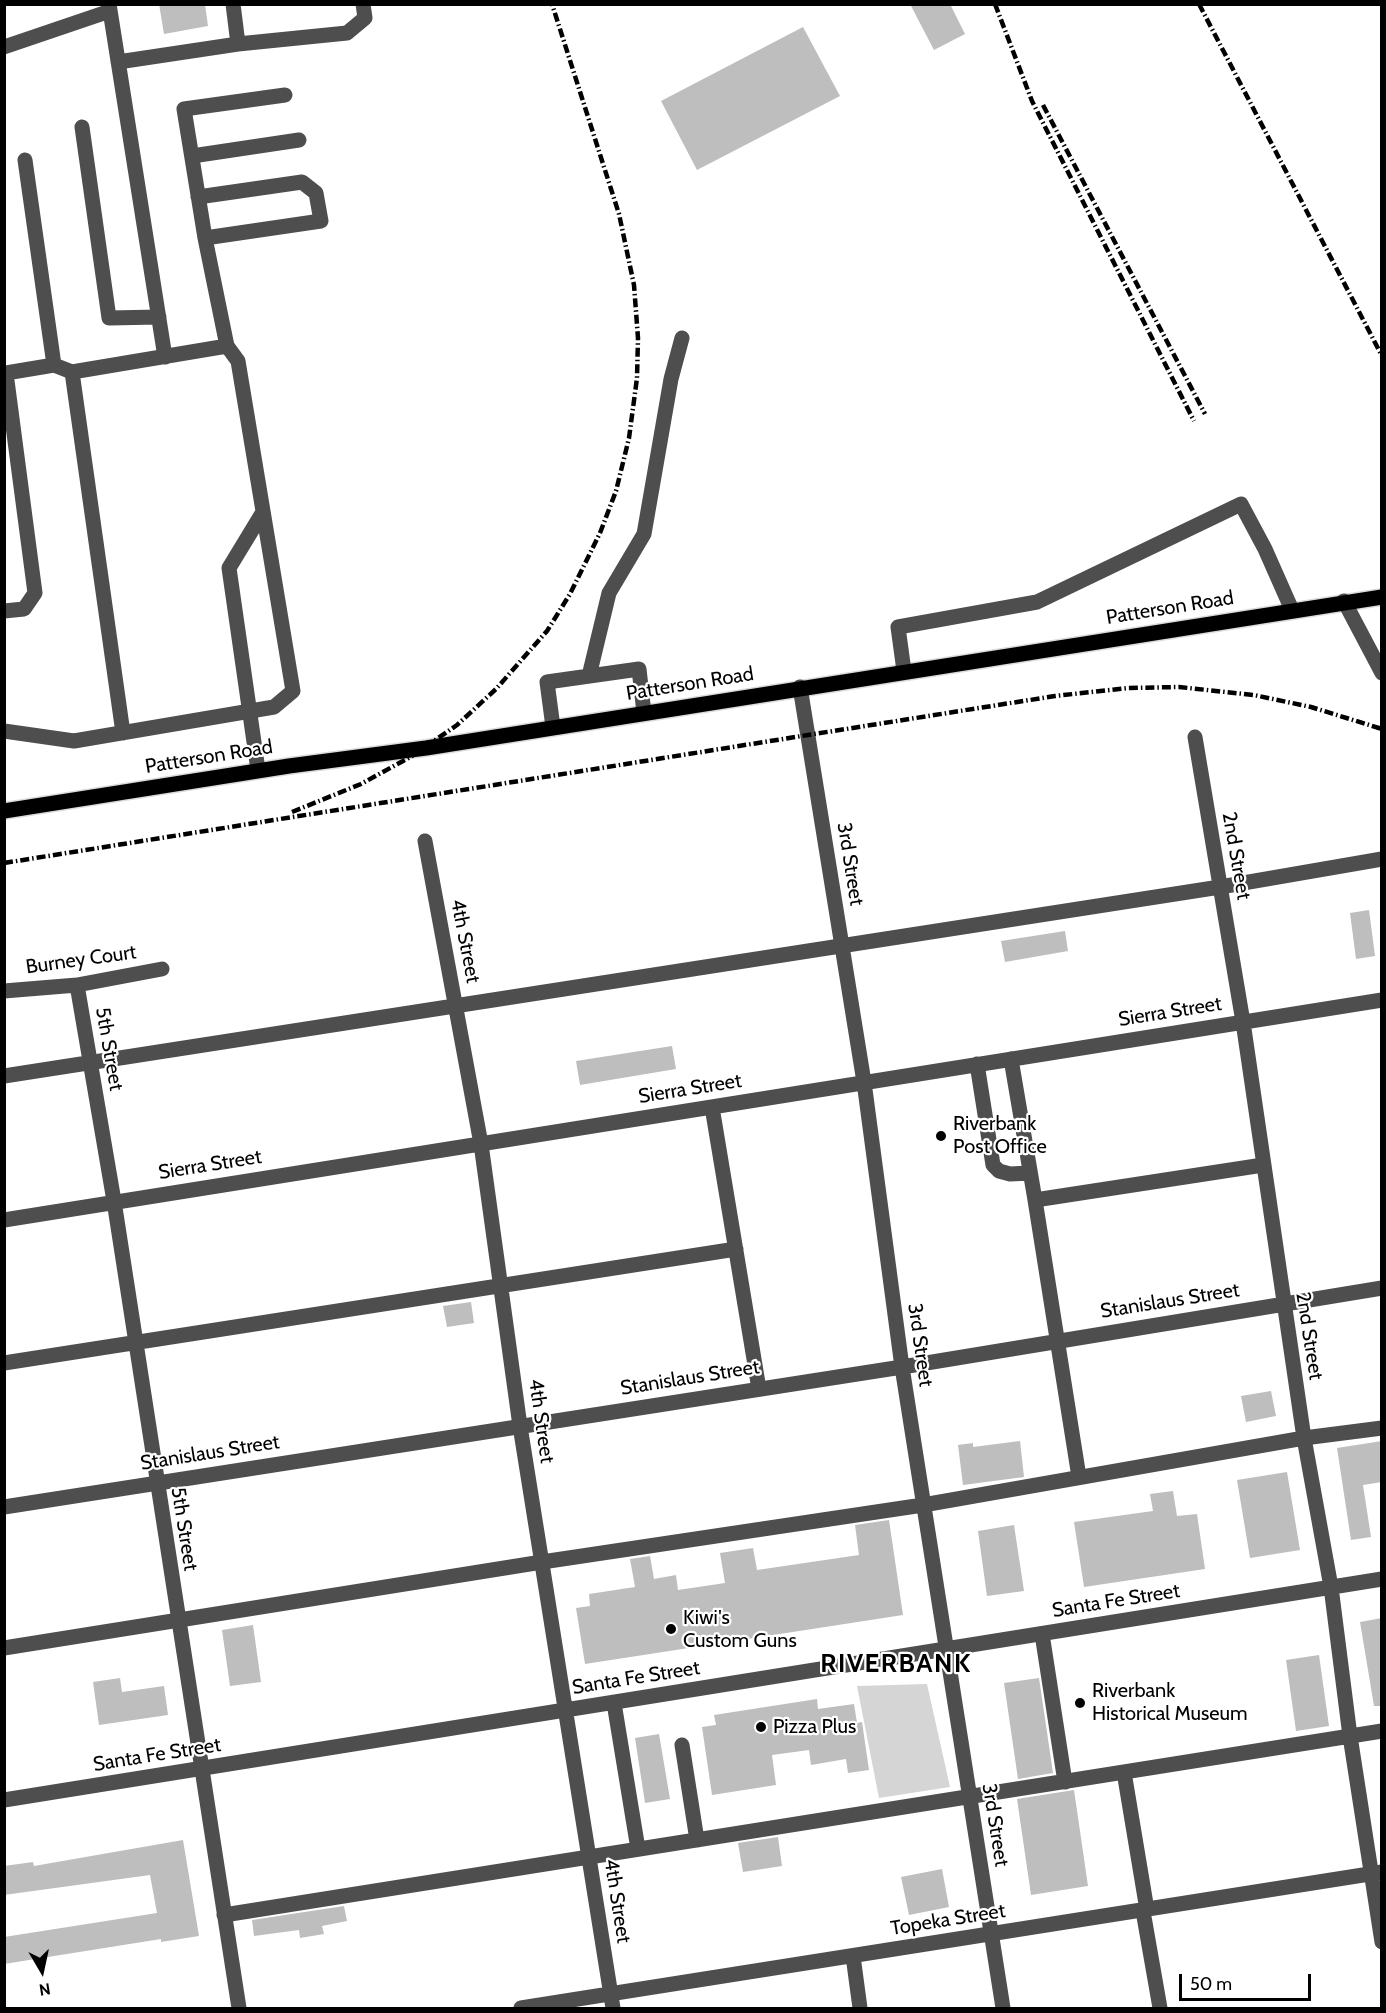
<!DOCTYPE html>
<html>
<head>
<meta charset="utf-8">
<style>
	body { margin:0 }
	#map { position:relative; width:1386px; height:2013px; overflow:hidden; background:#fff; font-family:Cabin,sans-serif }
	canvas { display:block }
	.frame { position:absolute; inset:0; border:6px solid #000; pointer-events:none }
	.north { position:absolute; left:12px; top:1941px; width:60px; height:60px; -webkit-text-stroke:4px #fff; paint-order:stroke; rotate:171deg; font-size:16px; font-weight:700; line-height:24px; text-align:center; color:#000 }
	.north::after { content:''; display:block; margin:auto; width:21px; height:27px; background:#000; clip-path:polygon(50% 0,100% 100%,50% 72%,0 100%) }
	.scale { position:absolute; left:1179px; top:1974px; width:132px; height:27px; box-sizing:border-box; border:3px solid #000; border-top:0; padding-left:8px; font-size:18px; line-height:21px; white-space:nowrap; color:#000; -webkit-text-stroke:4px #fff; paint-order:stroke }
</style>
</head>
<body>
<div id="map">
<canvas width="1386" height="2013"></canvas>
<div class="frame"></div>
<div class="north">N</div>
<div class="scale">50 m</div>
</div>
<script>
const context = document.querySelector('canvas').getContext('2d');
context.lineJoin = 'round';
function paint(path, color) {
  context.fillStyle = color;
  context.fill(path, 'evenodd');
}
function poly(rows) {
  const path = new Path2D();
  for (const r of rows) {
    path.moveTo(r[0], r[1]);
    for (let i = 2; i < r.length; i += 2) path.lineTo(r[i], r[i + 1]);
  }
  return path;
}
function stroke(path, color, width, dash) {
  context.strokeStyle = color;
  context.lineWidth = width;
  context.lineCap = dash ? 'butt' : 'round';
  context.setLineDash(dash || []);
  context.stroke(path);
}
function drawText(font, color, halo, rows, align = 'center') {
  context.font = font + ' Cabin,sans-serif';
  context.lineWidth = 4.5;
  context.setLineDash([]);
  context.textBaseline = 'middle';
  context.strokeStyle = halo;
  context.fillStyle = color;
  for (const [text, x, y, turn = 0] of rows) {
    context.save();
    context.translate(x, y);
    context.rotate((+turn || 0) * Math.PI / 180);
    context.textAlign = isNaN(turn) ? turn : align;
    if (halo) context.strokeText(text, 0, 0);
    context.fillText(text, 0, 0);
    context.restore();
  }
}
paint(poly([
	[927,1684,950,1787,879,1798,857,1686]
]), '#d5d5d5');
paint(poly([
	[159,4,205,4,208,26,164,34],
	[910,4,950,4,965,34,934,50],
	[803,27,840,96,697,170,661,101],
	[1369,910,1375,956,1356,959,1350,913],
	[1065,931,1068,951,1005,962,1001,941],
	[672,1046,676,1069,580,1085,576,1061],
	[471,1302,474,1323,447,1327,443,1306],
	[1271,1391,1276,1416,1246,1422,1241,1396],
	[1020,1441,1024,1477,963,1485,958,1445,973,1443,973,1447],
	[1382,1441,1382,1482,1363,1485,1371,1537,1351,1540,1337,1448],
	[1287,1472,1300,1550,1250,1558,1237,1480],
	[1173,1491,1177,1516,1197,1514,1205,1569,1084,1587,1074,1522,1153,1511,1150,1494],
	[889,1520,903,1615,585,1664,576,1608,590,1606,589,1594,635,1587,630,1559,650,1556,654,1579,676,1575,678,1590,725,1583,720,1553,753,1548,757,1570,859,1555,855,1525],
	[1014,1525,1024,1591,987,1596,978,1531],
	[1382,1618,1382,1706,1374,1706,1360,1622],
	[253,1625,261,1682,230,1686,222,1630],
	[1319,1655,1329,1726,1296,1731,1286,1660],
	[120,1678,122,1692,164,1686,168,1715,99,1725,93,1682],
	[1039,1678,1053,1773,1018,1779,1004,1683],
	[817,1699,818,1709,854,1704,857,1723,862,1722,869,1770,848,1773,846,1759,811,1765,809,1750,772,1755,776,1785,712,1795,702,1727,716,1725,714,1715],
	[659,1734,670,1799,645,1803,635,1738],
	[1074,1790,1088,1886,1031,1895,1017,1799],
	[778,1837,782,1866,743,1872,738,1843],
	[183,1840,199,1936,161,1942,161,1939,4,1964,4,1937,157,1913,150,1875,4,1895,4,1866,33,1862,34,1866],
	[942,1869,949,1907,909,1915,901,1877],
	[344,1906,347,1921,322,1926,324,1934,300,1938,299,1930,254,1936,252,1920]
]), '#bebebe');
const major = poly([
	[4,811,289,766,426,748,1382,597]
]);
stroke(major, '#dbdbdb', 18);
stroke(poly([
	[109,4,165,357],
	[233,4,238,44],
	[4,47,110,11],
	[118,62,238,44,347,33,365,18,363,4],
	[82,127,109,318,159,317],
	[192,156,299,140],
	[25,160,54,365],
	[198,197,302,182,316,193,321,221,205,238],
	[1344,601,1382,673],
	[4,611,24,609,35,593,6,373,54,365,72,372],
	[904,671,898,627,1037,602,1241,504,1265,549,1292,610],
	[589,676,609,593,644,534,671,379,682,338],
	[800,687,864,1082,902,1367,1003,2008],
	[553,727,547,682,639,669,644,713],
	[4,731,74,741,274,707,293,691,238,361,227,346],
	[123,733,72,372,227,346,205,238,184,109,285,95],
	[1195,737,1243,1022,1304,1438,1331,1587,1350,1736,1382,1942],
	[258,770,229,568,263,512],
	[425,841,481,1144,520,1426,613,2008],
	[77,985,114,1201,239,2008],
	[4,991,77,985,162,969],
	[1011,1059,1035,1200],
	[977,1064,993,1165,999,1171,1010,1174,1030,1173],
	[4,1076,1220,887,1382,859],
	[712,1107,759,1389],
	[4,1220,1382,1000],
	[4,1363,736,1249],
	[1079,1477,1035,1200,1263,1165],
	[4,1507,902,1367,1382,1288],
	[1042,1634,1065,1782],
	[4,1648,542,1562,923,1505,1304,1438,1382,1428],
	[614,1703,638,1849],
	[682,1745,697,1840],
	[4,1800,1382,1579],
	[1147,1910,1124,1772,1382,1731],
	[1143,1911,1160,2008],
	[224,1915,1124,1772],
	[853,1956,860,2008],
	[521,2008,1382,1872]
]), '#4e4e4e', 15);
stroke(major, '#000', 15);
stroke(poly([
	[995,4,1032,101,1194,421],
	[1199,4,1382,356],
	[1043,105,1205,414],
	[292,812,361,784,412,756,457,725,496,689,547,631,570,594,600,533,616,491,629,438,637,378,638,338,634,285,619,214,552,4],
	[4,863,808,735,1055,696,1128,688,1179,687,1254,695,1311,707,1382,729]
]), '#000', 4.5, [9, 3, 1.5, 3]);
for (const [x, y, r, color] of [
	[941,1136,6,"#000"],
	[671,1629,6,"#000"],
	[1080,1703,6,"#000"],
	[761,1727,6,"#000"]
]) {
  const dot = new Path2D();
  dot.arc(x, y, r, 0, 2 * Math.PI);
  context.fillStyle = color;
  context.fill(dot);
  stroke(dot, '#fff', 2);
}
drawText('20px', '#000', '#fff', [
	["Patterson Road",1170,608,-9],
	["Patterson Road",690,684,-9],
	["Patterson Road",209,757,-9],
	["2nd Street",1236,856,80],
	["3rd Street",850,864,81],
	["4th Street",465,941,79],
	["Burney Court",81,960,-8],
	["Sierra Street",1170,1012,-9],
	["5th Street",109,1049,80],
	["Sierra Street",690,1089,-9],
	["Sierra Street",210,1165,-9],
	["Stanislaus Street",1170,1301,-9],
	["2nd Street",1309,1336,81],
	["3rd Street",920,1345,82],
	["Stanislaus Street",690,1378,-9],
	["4th Street",541,1421,82],
	["Stanislaus Street",210,1453,-9],
	["5th Street",184,1529,81],
	["Santa Fe Street",1116,1601,-9],
	["Santa Fe Street",636,1678,-9],
	["Santa Fe Street",157,1755,-9],
	["3rd Street",995,1825,81],
	["4th Street",617,1901,81],
	["Topeka Street",948,1920,-9]
]);
drawText('20px', '#000', '#fff', [
	["Riverbank",953,1124],
	["Post Office",953,1147],
	["Kiwi's",683,1618],
	["Custom Guns",683,1641],
	["Riverbank",1092,1691],
	["Historical Museum",1092,1714],
	["Pizza Plus",773,1727]
], 'left');
context.letterSpacing = '1.5px';
drawText('bold 26px', '#000', '#fff', [
	["RIVERBANK",896,1664]
]);
context.letterSpacing = '0px';
</script>
</body>
</html>
